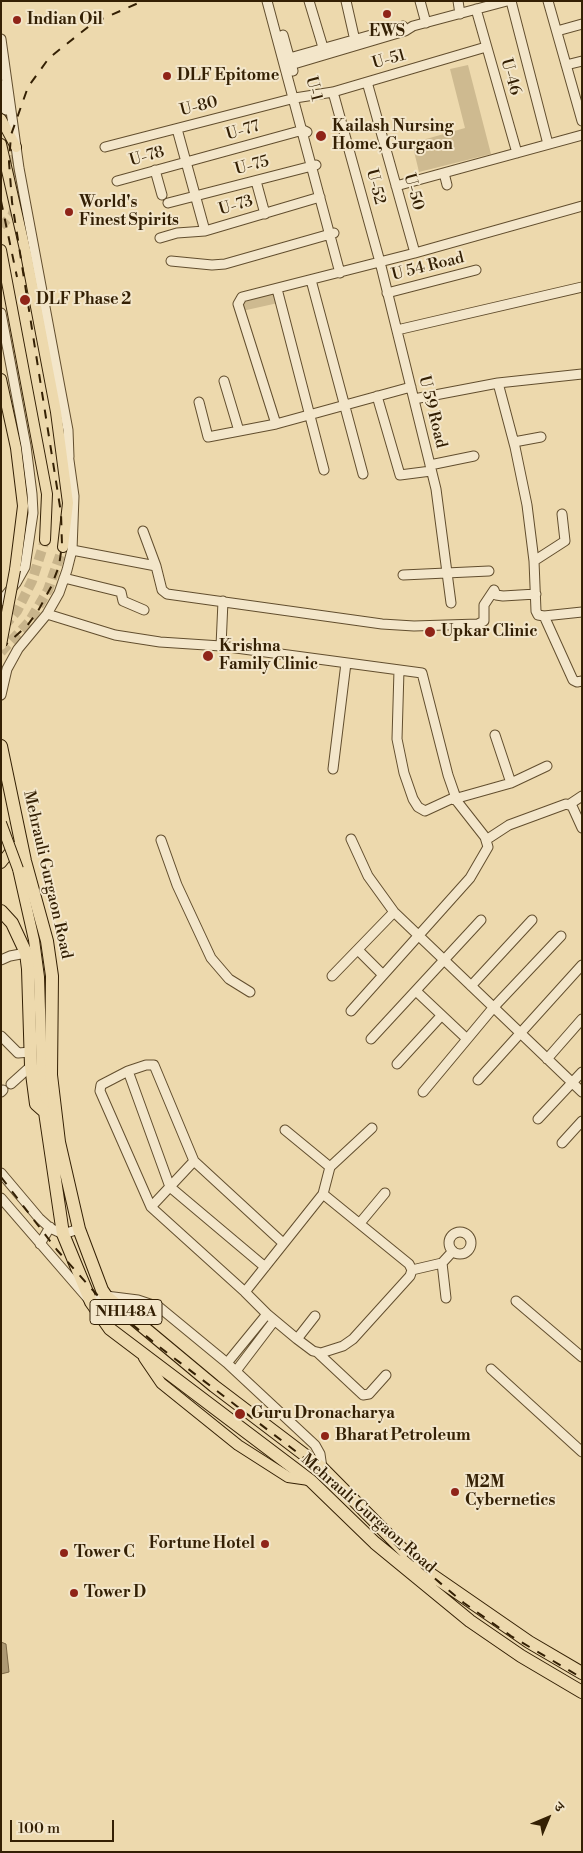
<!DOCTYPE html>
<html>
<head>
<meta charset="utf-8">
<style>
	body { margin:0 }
	#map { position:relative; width:583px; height:1853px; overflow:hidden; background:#edd9ad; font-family:"Libre Bodoni","Noto Serif Devanagari",serif }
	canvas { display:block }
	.frame { position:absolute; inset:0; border:2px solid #342004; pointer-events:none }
	.north { position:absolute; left:523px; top:1793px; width:50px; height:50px; -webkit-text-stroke:4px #f3e6ca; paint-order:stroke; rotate:45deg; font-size:14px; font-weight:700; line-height:20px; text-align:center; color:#342004 }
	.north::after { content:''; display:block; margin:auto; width:18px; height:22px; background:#342004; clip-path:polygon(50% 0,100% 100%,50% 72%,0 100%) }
	.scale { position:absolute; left:10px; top:1820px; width:104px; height:22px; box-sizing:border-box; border:2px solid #342004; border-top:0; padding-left:6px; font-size:15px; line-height:18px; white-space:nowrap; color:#342004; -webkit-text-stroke:4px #f3e6ca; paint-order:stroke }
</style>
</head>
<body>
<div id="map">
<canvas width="583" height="1853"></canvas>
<div class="frame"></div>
<div class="north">उ</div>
<div class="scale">100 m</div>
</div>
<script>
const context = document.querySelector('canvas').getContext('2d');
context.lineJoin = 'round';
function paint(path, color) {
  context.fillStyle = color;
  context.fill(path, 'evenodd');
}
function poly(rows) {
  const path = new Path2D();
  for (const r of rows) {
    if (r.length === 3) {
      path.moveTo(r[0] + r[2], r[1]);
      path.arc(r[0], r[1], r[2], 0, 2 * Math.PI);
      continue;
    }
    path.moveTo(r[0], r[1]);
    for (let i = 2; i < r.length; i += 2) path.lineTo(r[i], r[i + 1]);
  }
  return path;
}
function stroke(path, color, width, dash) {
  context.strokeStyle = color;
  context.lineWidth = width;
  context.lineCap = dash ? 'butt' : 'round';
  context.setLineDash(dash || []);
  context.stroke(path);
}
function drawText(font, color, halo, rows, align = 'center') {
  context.font = font + ' "Libre Bodoni",serif';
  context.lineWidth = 4;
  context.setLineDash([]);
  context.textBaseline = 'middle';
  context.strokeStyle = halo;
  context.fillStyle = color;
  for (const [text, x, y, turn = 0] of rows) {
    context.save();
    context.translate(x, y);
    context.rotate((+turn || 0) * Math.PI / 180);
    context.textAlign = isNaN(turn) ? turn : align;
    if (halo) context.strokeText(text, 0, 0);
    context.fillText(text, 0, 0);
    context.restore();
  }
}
paint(poly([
	[468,65,491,154,419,172,412,143,465,128,450,69],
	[275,292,278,303,242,311,239,304]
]), '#ceba90');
const water = poly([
	[1,1642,6,1644,9,1672,1,1674,1,1642]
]);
paint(water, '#ae9a74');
stroke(water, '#7d6947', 1);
stroke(poly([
	[1,226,12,215,16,202,6,110]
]), '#c8b48b', 9, [9, 4.5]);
stroke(poly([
	[4,626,17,611,32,581,45,540],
	[1,652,29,622,48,590,63,547]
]), '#c8b48b', 10, [10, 5]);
const minor = poly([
	[267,1,340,273],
	[309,1,325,54],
	[346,1,356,45],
	[420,1,426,23],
	[458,1,460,14],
	[511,1,548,144],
	[548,1,582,121],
	[476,9,517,153],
	[557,31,582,24],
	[283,35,293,71],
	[1,39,19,168,68,430,69,457],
	[286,59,403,26],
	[566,65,582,61],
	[287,66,405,31,413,26,507,1],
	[367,82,415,253],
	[1,85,6,110],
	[333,92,380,262,436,489,451,603],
	[177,129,205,231],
	[105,147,295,98,333,92,486,47],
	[155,170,162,195],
	[444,173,447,185],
	[117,181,303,130,307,132],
	[256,181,265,214],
	[396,186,582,135],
	[168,203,316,165],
	[160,238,177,233,205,231,320,197],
	[171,261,212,265,225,264,334,233],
	[311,280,363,474],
	[277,289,324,470],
	[387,293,476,270],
	[1,313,26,446,32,494,33,513,25,567,16,583,1,601],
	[397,330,582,287],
	[224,381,239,431],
	[498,383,515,447,527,505,534,561,536,611,538,615,544,616,582,612],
	[377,396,400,475,431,471],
	[414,399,498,383,582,374],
	[199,402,208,437,276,424,411,387],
	[276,424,238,304,242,297,415,253,582,206],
	[514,442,541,437],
	[430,465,474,456],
	[143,531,156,566],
	[72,550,156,566,162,590,167,594,382,624,414,626,478,624,484,621,484,605,494,590,496,595,503,596,536,594],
	[534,561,565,541,562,514],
	[403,575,489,571],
	[64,578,121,592,123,601,144,610],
	[47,614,115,635,160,642,221,646,422,673,448,775,456,798],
	[544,616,573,680,577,682,582,681],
	[221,646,223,601],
	[1,695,7,669,18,649,47,614,59,593,67,570,72,550,74,496,68,453],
	[495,735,511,783],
	[333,769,346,663],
	[454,799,511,783,547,766],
	[570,804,582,796],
	[351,839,368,876,394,912,582,1092],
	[161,840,177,885,211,958,229,979,250,992],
	[486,840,509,825,566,804,572,806,582,828],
	[358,950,383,975],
	[1,960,10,956,26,953],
	[332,976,394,912],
	[471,986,532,920],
	[416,991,467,1039],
	[351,1011,470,878,488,847,485,837,456,800,451,799,425,811,418,807,413,799,404,773,397,739,399,670],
	[1,1036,18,1053,31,1052],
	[371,1039,481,920],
	[547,1059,582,1019],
	[397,1064,441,1016],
	[128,1071,170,1187,265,1267],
	[478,1080,582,965],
	[11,1084,31,1066],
	[1,1092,3,1090],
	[423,1092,493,1008,561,936],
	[538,1119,582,1072],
	[285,1130,330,1167],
	[562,1143,582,1121],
	[1,1173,39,1218,50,1228,63,1234,79,1229],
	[1,1198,91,1302,106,1296,138,1300,159,1307,227,1363,315,1445,320,1454,322,1468],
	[151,1207,194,1161],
	[360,1223,385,1193],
	[460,1243,11],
	[283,1243,194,1161,154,1065,146,1065,128,1071,101,1085,100,1091,151,1207,245,1292,267,1314,297,1339,313,1351,321,1353,343,1346,353,1339,410,1276,412,1270,409,1264,323,1194],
	[40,1244,50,1227],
	[442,1263,446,1298],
	[412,1270,442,1263,453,1251],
	[245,1292,323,1194,330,1167,372,1128],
	[516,1301,582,1357],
	[297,1339,315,1316],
	[317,1352,363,1395,369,1394,386,1375],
	[227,1363,267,1314],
	[491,1369,582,1452],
	[236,1371,274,1321]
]);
const major = poly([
	[1,119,16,147],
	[1,144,26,254,56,412,68,503,63,547],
	[1,250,47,494,45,540],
	[1,379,16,448,23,506,15,570],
	[1,863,14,847],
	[18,869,34,940,39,977,42,1076,45,1112],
	[144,1358,161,1383,238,1445,288,1477,309,1480]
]);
const highway = poly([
	[1,746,25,861,47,941,52,976,51,1075,59,1142,79,1229,102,1290,106,1296,214,1386,322,1468,409,1556,432,1575,529,1642,582,1673],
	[1,911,12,923,26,953,28,969,31,1066,36,1104,45,1112,63,1234,91,1302,110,1329,311,1481,375,1543,470,1621,521,1656,582,1692]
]);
stroke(minor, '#624e2e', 11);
stroke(major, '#342004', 12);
stroke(highway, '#342004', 14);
stroke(minor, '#f3e6ca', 9);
stroke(major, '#edd9ad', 10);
stroke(highway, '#edd9ad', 12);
stroke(poly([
	[1,201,17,277],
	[1,649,27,626,38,611,51,587,59,566,62,545,61,513,12,202,9,162,11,135,28,87,49,58,93,23,143,1],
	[1,1177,57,1250,99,1297,157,1345,324,1473,402,1551,464,1603,511,1636,582,1678]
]), '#342004', 2, [9, 9]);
const majorBridge = poly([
	[1,645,15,570],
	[1,823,18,869]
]);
stroke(majorBridge, '#342004', 12, []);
stroke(majorBridge, '#edd9ad', 10);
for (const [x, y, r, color] of [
	[387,14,5,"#8f2418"],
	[17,20,5,"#8f2418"],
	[167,76,5,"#8f2418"],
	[321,136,6,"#8f2418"],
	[69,212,5,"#8f2418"],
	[25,300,6,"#8f2418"],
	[430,632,6,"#8f2418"],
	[208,656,6,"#8f2418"],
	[240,1414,6,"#8f2418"],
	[325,1436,5,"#8f2418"],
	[455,1492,5,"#8f2418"],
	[265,1544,5,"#8f2418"],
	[64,1553,5,"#8f2418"],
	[74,1593,5,"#8f2418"]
]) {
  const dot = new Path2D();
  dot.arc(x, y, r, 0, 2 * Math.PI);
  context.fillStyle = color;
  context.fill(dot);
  stroke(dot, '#f3e6ca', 2);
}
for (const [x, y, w] of [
	[126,1312,72]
]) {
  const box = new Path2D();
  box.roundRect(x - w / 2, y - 12.5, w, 25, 4);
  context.fillStyle = '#f3e6ca';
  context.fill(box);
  stroke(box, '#342004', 1);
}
drawText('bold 15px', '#342004', null, [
	["NH148A",126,1312]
]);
drawText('bold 16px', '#342004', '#f3e6ca', [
	["Indian Oil",27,20],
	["EWS",387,32,"center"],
	["DLF Epitome",177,76],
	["Kailash Nursing",332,127],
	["Home, Gurgaon",332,145],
	["World's",79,203],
	["Finest Spirits",79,221],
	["DLF Phase 2",36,300],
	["Upkar Clinic",441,632],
	["Krishna",219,647],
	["Family Clinic",219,665],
	["Guru Dronacharya",251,1414],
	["Bharat Petroleum",335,1436],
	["M2M",465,1483],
	["Cybernetics",465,1501],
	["Fortune Hotel",255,1544,"right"],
	["Tower C",74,1553],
	["Tower D",84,1593]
], 'left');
drawText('16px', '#342004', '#f3e6ca', [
	["U-51",389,60,-16],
	["U-46",510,77,74],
	["U-1",313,89,76],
	["U-80",199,107,-14],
	["U-77",243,131,-16],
	["U-78",147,157,-16],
	["U-75",252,166,-15],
	["U-52",375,187,75],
	["U-50",413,192,74],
	["U-73",236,206,-16],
	["U 54 Road",428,267,-14],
	["U 59 Road",432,412,76],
	["Mehrauli Gurgaon Road",47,875,77],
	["Mehrauli Gurgaon Road",368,1514,41]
]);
</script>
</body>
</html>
